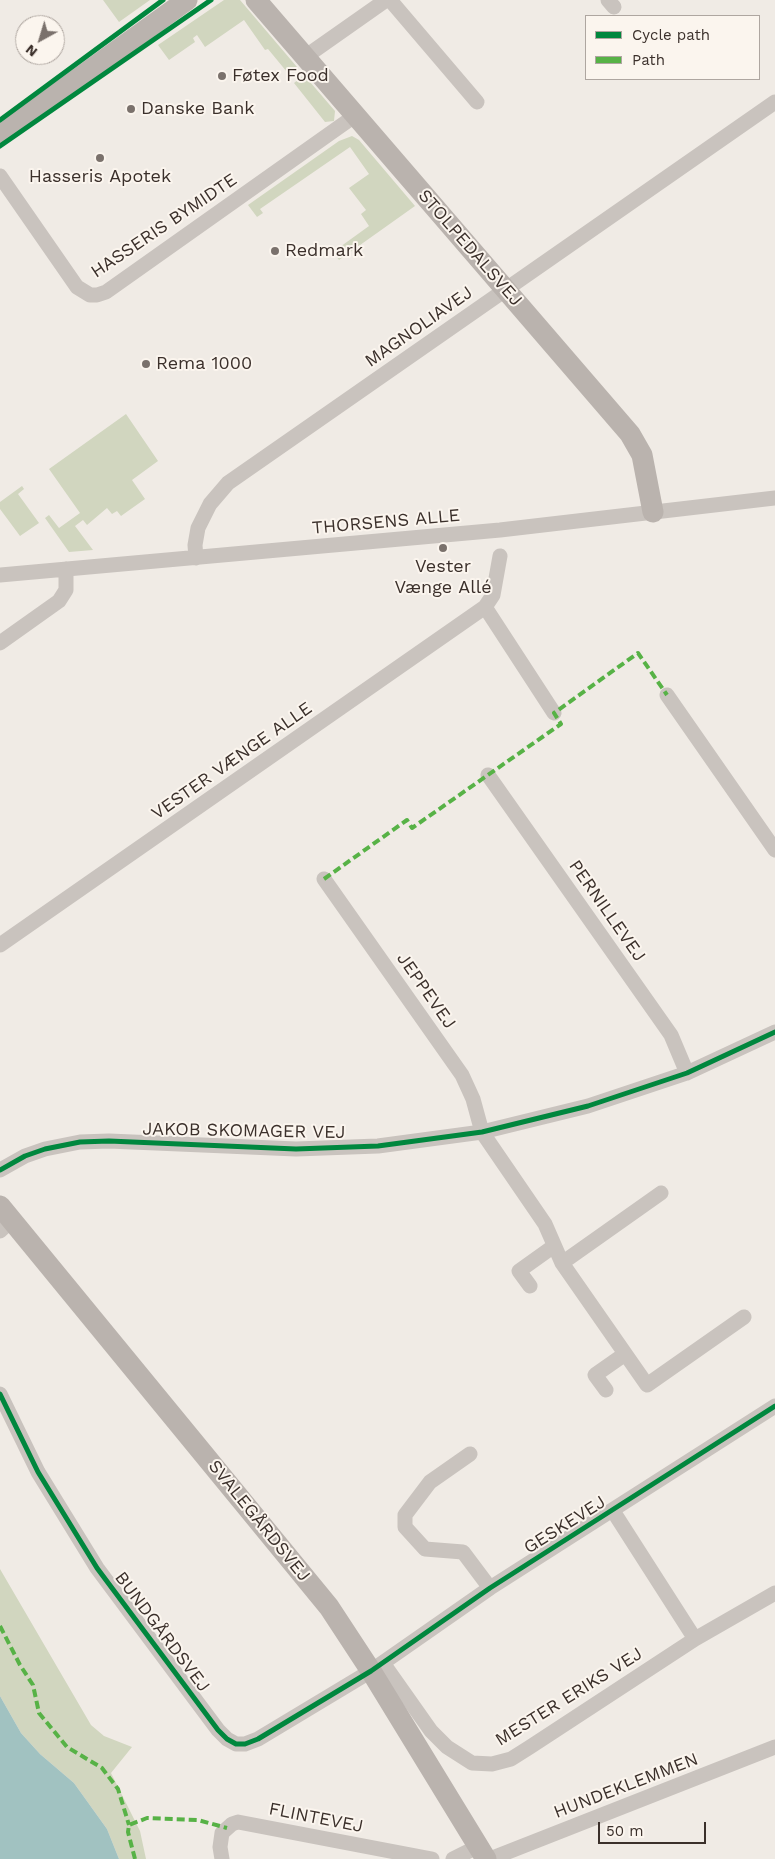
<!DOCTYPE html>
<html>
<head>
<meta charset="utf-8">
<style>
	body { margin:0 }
	#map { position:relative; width:775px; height:1859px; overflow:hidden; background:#f0ebe5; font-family:"Work Sans",sans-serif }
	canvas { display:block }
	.legend { position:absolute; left:585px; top:15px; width:175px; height:65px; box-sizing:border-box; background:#fbf5ee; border:1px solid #aea6a0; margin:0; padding:6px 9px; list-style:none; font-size:15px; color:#3b302b }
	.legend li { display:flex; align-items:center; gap:10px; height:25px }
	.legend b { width:25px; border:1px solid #aea6a0 }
	.north { position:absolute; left:15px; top:15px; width:50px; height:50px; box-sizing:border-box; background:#fbf5ee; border:1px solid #aea6a0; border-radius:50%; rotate:219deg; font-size:14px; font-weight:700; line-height:20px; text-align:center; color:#3b302b }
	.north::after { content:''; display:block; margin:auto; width:18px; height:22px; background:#7a716c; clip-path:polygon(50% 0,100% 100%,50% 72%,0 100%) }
	.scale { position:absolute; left:598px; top:1822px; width:108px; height:22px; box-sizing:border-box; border:2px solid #3b302b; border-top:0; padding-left:6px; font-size:15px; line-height:18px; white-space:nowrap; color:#3b302b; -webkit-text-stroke:4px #fbf5ee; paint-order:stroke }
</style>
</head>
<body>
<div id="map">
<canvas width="775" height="1859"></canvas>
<ul class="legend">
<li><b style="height:6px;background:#00873e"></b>Cycle path</li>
<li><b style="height:6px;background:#57b246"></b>Path</li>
</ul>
<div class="north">N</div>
<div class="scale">50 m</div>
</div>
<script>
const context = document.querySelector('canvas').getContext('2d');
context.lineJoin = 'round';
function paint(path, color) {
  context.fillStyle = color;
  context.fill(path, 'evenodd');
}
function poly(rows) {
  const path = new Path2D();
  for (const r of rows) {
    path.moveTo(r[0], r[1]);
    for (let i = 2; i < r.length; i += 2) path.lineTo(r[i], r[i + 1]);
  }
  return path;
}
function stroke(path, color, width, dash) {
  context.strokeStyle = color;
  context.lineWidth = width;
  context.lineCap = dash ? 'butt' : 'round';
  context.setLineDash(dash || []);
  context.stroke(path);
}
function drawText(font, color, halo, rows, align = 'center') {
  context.font = font + ' "Work Sans",sans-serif';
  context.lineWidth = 4;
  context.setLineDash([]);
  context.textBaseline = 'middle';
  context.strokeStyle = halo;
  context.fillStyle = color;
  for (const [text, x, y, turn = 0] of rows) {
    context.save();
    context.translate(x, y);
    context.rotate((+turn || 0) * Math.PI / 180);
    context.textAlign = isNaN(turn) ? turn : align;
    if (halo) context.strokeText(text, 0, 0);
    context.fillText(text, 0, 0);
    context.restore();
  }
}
paint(poly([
	[103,0,150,0,119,22],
	[224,0,240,0,297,67,287,72,268,49,265,50,244,20,205,47,197,35,193,38,195,42,169,60,158,45],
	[304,75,335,111,334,121,325,122,294,83],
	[352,136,359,140,415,206,339,260,333,252,369,226,361,214,366,210,349,188,369,174,350,147,260,209,263,213,257,217,248,205,339,141],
	[126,414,158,461,132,480,145,499,121,516,117,511,112,514,107,508,87,525,83,520,75,526,93,550,69,552,45,518,49,515,59,528,80,513,49,469],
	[22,486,24,489,18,494,39,523,20,536,0,509,0,502],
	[0,1569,91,1725,104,1736,132,1747,111,1773,140,1831,146,1859,119,1859,107,1829,74,1783,40,1754,21,1733,0,1696]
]), '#d1d6bf');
paint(poly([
	[0,1696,21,1733,40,1754,74,1783,107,1829,119,1859,0,1859]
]), '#a1c2c1');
stroke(poly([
	[390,0,477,102],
	[608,0,614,7],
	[305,57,386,0],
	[0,176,77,287,90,295,97,295,106,292,356,115],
	[196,558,195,545,198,528,210,504,228,483,775,102],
	[0,575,500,530,775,498],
	[485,607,554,713],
	[0,643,59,601,66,590,66,569],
	[667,695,775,850],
	[488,775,671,1035,687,1073],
	[324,879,462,1075,473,1099,482,1132,545,1224,562,1263,647,1385,744,1317],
	[0,945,485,607,493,595,500,556],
	[0,1170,25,1156,45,1149,80,1142,109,1141,296,1149,378,1146,482,1132,588,1106,687,1073,775,1032],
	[0,1231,12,1220],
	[562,1263,661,1193],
	[530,1286,519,1271,554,1246],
	[606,1390,595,1375,625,1354],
	[0,1394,38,1472,97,1568,218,1730,227,1739,236,1744,245,1744,258,1739,371,1671,490,1588,775,1406],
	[470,1454,430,1482,405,1515,405,1527,425,1549,463,1552,490,1588],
	[613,1511,695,1639],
	[383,1663,431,1731,447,1747,472,1763,492,1764,511,1759,530,1747,695,1639,775,1593],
	[222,1859,220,1847,222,1833,232,1824,238,1822,432,1859],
	[453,1859,479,1846],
	[490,1859,775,1747]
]), '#c9c3be', 15);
stroke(poly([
	[256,0,630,434,642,455,653,512],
	[0,135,187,0],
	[0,1206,329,1607,371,1671,486,1859]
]), '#bab3ae', 21);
stroke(poly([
	[324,879,407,820,412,828,561,724,554,713,638,653,667,695],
	[0,1626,20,1665,33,1685,39,1713,67,1747,102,1768,118,1789,129,1825],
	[135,1859,128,1832,129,1825,147,1818,198,1820,227,1828]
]), '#57b246', 4, [8, 4]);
stroke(poly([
	[0,120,163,0],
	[0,146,211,0],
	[0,1170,25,1156,45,1149,80,1142,109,1141,296,1149,378,1146,482,1132,588,1106,687,1073,775,1032],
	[0,1394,38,1472,97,1568,218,1730,227,1739,236,1744,245,1744,258,1739,371,1671,490,1588,775,1406]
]), '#00873e', 5);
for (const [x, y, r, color] of [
	[222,76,5,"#7a716c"],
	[131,109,5,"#7a716c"],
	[100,158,5,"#7a716c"],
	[275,251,5,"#7a716c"],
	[146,364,5,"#7a716c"],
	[443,548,5,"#7a716c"]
]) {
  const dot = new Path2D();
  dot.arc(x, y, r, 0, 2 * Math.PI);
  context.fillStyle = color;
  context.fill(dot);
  stroke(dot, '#fbf5ee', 2);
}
drawText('18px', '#3b302b', '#fbf5ee', [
	["Føtex Food",232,76],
	["Danske Bank",141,109],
	["Hasseris Apotek",100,177,"center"],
	["Redmark",285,251],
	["Rema 1000",156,364],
	["Vester",443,567,"center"],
	["Vænge Allé",443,588,"center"]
], 'left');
drawText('18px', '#3b302b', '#fbf5ee', [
	["HASSERIS BYMIDTE",164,226,-34],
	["STOLPEDALSVEJ",470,248,49],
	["MAGNOLIAVEJ",419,327,-35],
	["THORSENS ALLE",386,522,-5],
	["VESTER VÆNGE ALLE",232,761,-35],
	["PERNILLEVEJ",607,911,55],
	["JEPPEVEJ",426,991,55],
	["JAKOB SKOMAGER VEJ",244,1131,1],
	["SVALEGÅRDSVEJ",259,1521,51],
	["GESKEVEJ",565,1525,-32],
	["BUNDGÅRDSVEJ",162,1632,53],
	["MESTER ERIKS VEJ",569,1697,-32],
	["HUNDEKLEMMEN",626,1786,-21],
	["FLINTEVEJ",316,1818,11]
]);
</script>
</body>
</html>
